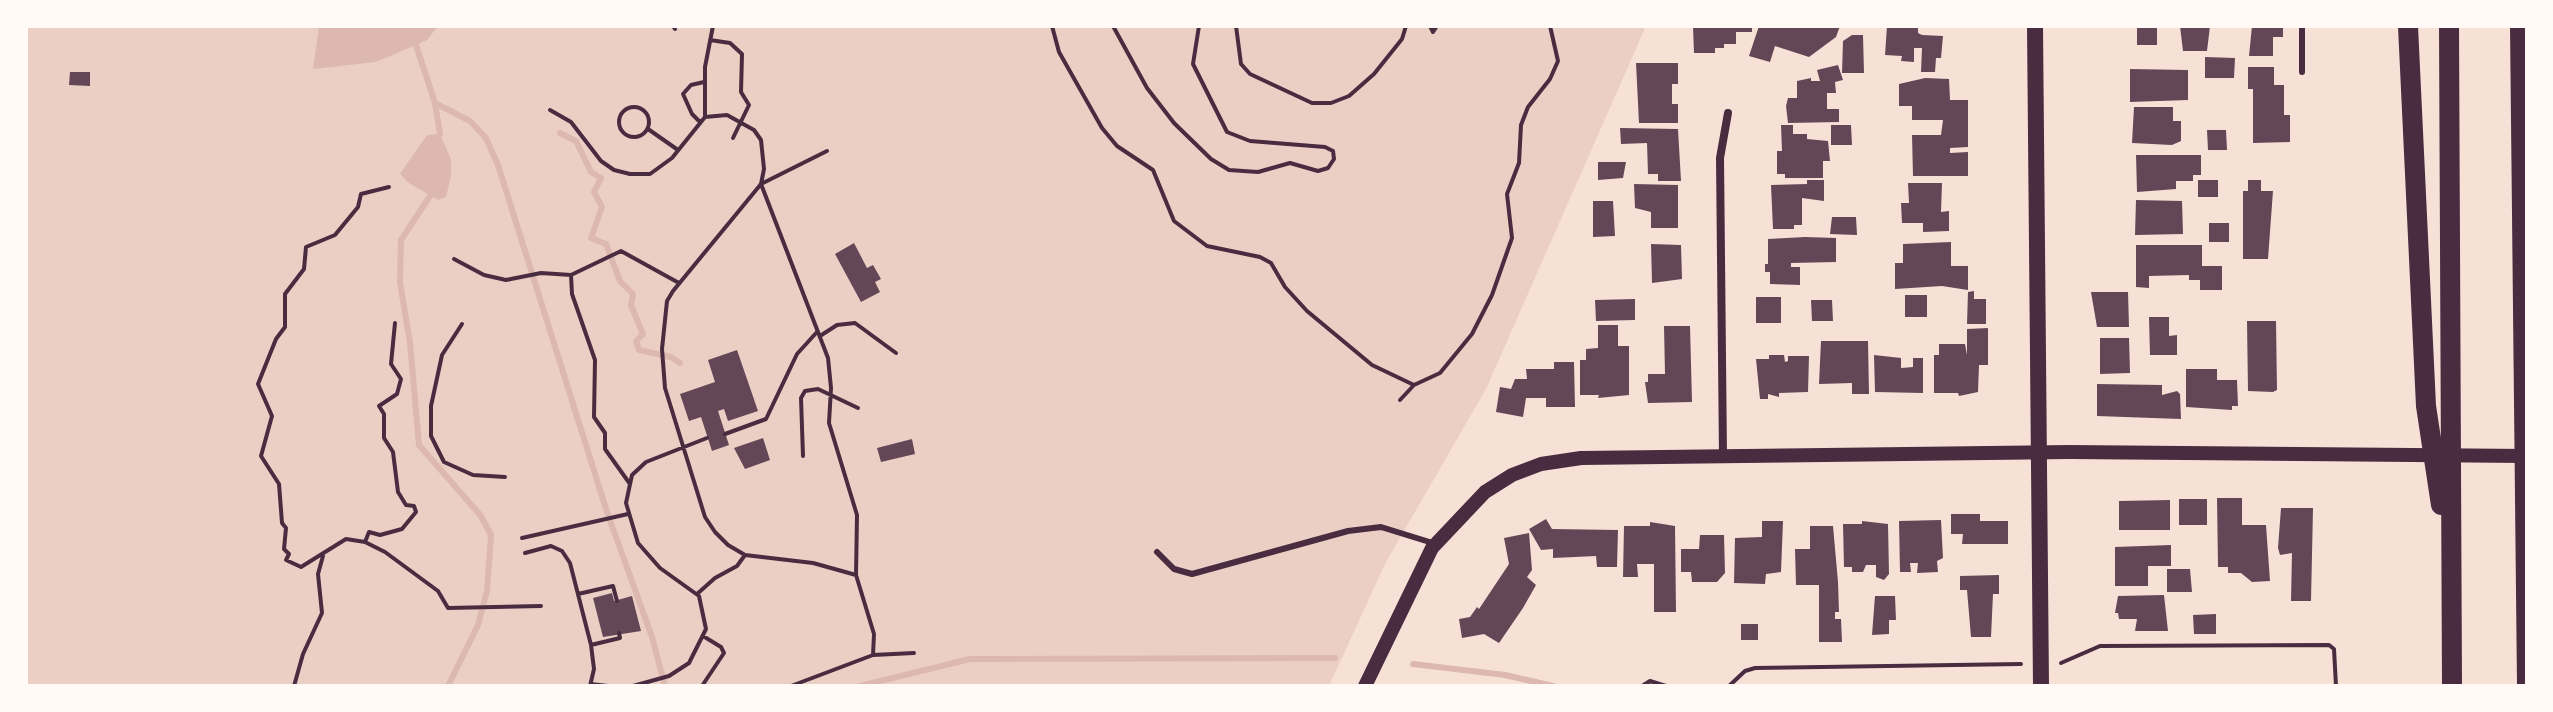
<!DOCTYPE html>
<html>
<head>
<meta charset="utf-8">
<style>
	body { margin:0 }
	#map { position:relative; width:2553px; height:712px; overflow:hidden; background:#f7e1d7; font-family:"Nunito Sans",sans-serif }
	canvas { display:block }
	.frame { position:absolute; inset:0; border:28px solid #fffaf5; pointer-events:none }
</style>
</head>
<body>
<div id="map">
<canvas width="2553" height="712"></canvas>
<div class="frame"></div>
</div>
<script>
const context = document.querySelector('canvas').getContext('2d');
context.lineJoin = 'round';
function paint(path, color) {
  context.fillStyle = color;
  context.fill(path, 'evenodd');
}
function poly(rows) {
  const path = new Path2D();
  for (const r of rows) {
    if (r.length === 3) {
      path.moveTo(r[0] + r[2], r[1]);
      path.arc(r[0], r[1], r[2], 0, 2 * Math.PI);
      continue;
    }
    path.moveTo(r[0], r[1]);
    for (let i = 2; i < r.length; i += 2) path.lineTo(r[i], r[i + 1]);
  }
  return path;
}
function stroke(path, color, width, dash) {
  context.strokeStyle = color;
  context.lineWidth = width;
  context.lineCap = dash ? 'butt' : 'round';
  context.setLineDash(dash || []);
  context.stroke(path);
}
paint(poly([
	[26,26,1646,26,1486,389,1386,562,1329,686,26,686]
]), '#ebcfc5');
paint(poly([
	[319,26,438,26,427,40,376,62,313,69],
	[440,134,451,159,451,176,446,197,438,200,409,183,400,174,427,135]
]), '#dcb8b0');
stroke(poly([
	[416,45,435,103,440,134],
	[435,103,470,121,486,138,498,165,607,512,652,637,665,686],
	[560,133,576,141,591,172,601,178,594,192,602,207,591,238,606,244,620,281,633,294,631,305,643,334,636,341,639,350,671,357,680,363],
	[430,196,401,240,400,282,410,343,419,445,481,516,491,535,487,591,478,625,448,686],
	[1413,664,1505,675,1553,686],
	[860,686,970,659,1335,658]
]), '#dcb8b0', 6);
paint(poly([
	[1693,26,1752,26,1752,32,1736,32,1736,44,1724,44,1724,48,1715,48,1715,53,1694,53],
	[1759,26,1840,26,1836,37,1809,57,1775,46,1770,62,1749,56],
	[1887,26,1918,28,1918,33,1922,35,1943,36,1941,58,1936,58,1935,72,1921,72,1922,48,1914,48,1914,62,1901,61,1902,56,1885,55],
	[2137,26,2157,26,2157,45,2137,45],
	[2180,26,2210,26,2207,51,2183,51],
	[2252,26,2283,26,2283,37,2273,37,2273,56,2249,56],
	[1852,35,1863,35,1864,73,1842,73,1843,41],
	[2205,57,2235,58,2234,78,2205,78],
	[1636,63,1678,63,1678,84,1672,84,1672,104,1678,104,1678,123,1639,123],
	[1838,65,1843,80,1835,82,1836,93,1827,93,1827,109,1839,109,1839,122,1788,123,1786,106,1788,98,1797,98,1797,81,1811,78,1811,81,1820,81,1817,70],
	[2248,67,2274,67,2274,85,2284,85,2284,115,2290,115,2290,142,2253,143,2253,89,2248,89],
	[2130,69,2188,70,2188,100,2130,102],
	[70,72,90,72,90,86,69,85],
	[1925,78,1949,79,1950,100,1968,100,1968,147,1950,148,1950,153,1968,152,1968,176,1913,176,1912,135,1941,135,1943,120,1912,120,1912,106,1899,106,1899,84],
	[2134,107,2173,107,2173,121,2181,121,2181,141,2172,145,2132,143],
	[1781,125,1793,125,1793,134,1807,134,1807,139,1828,141,1830,161,1823,161,1823,178,1785,178,1785,174,1777,174,1777,151,1782,151],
	[1831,125,1851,125,1852,145,1831,145],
	[1620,128,1678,129,1681,181,1658,181,1658,174,1648,174,1647,143,1621,144],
	[2207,130,2226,130,2227,150,2208,150],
	[2136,155,2201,155,2201,175,2193,175,2193,181,2176,181,2176,189,2137,192],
	[1598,162,1626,162,1623,178,1598,180],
	[1807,180,1824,180,1824,201,1802,198,1802,225,1794,225,1794,229,1773,229,1771,185,1807,184],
	[2198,180,2218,180,2218,197,2198,197],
	[2248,180,2261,180,2261,191,2273,191,2268,259,2243,259,2243,191,2248,191],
	[1908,183,1942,183,1941,212,1949,211,1949,231,1923,232,1923,223,1902,223,1901,203,1909,203],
	[1634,184,1678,185,1678,228,1651,228,1651,212,1635,208],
	[2136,200,2182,201,2183,234,2135,235],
	[1593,201,1613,201,1615,236,1593,237],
	[1832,217,1856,217,1857,235,1830,234],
	[2209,223,2229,223,2229,242,2209,242],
	[1805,237,1836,238,1836,262,1791,263,1791,267,1800,267,1800,285,1770,284,1770,272,1765,272,1765,264,1768,264,1768,239],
	[1951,242,1951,266,1968,266,1968,290,1942,286,1895,289,1895,263,1903,263,1903,244],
	[854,243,867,268,873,265,881,279,875,282,880,292,861,302,835,254],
	[1651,244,1681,245,1682,279,1652,283],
	[2136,245,2202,245,2202,266,2222,266,2222,290,2200,290,2200,280,2189,280,2189,275,2149,276,2149,288,2136,287],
	[1974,291,1974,299,1986,299,1986,324,1967,324,1968,292],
	[2091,292,2128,292,2129,327,2097,327],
	[1905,295,1927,295,1927,317,1905,317],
	[1756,297,1781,297,1781,323,1756,323],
	[1635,299,1635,320,1596,321,1595,300],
	[1811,300,1832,300,1833,321,1812,321],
	[2149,317,2169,317,2169,336,2177,335,2177,355,2150,355],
	[2247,321,2276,321,2277,390,2273,392,2248,391],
	[1598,325,1618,325,1618,346,1629,346,1629,395,1598,398,1599,395,1580,395,1580,360,1586,360,1586,349,1598,348],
	[1664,326,1690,326,1692,402,1648,403,1645,382,1648,382,1648,374,1665,374],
	[1988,328,1988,365,1979,365,1978,392,1959,396,1958,393,1934,393,1934,355,1939,355,1939,344,1965,344,1967,355,1967,329],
	[2100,338,2129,338,2130,373,2100,374],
	[1821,341,1868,341,1869,394,1852,394,1852,383,1819,384],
	[737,350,758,411,728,421,724,409,718,411,729,445,712,451,701,417,689,421,680,394,715,382,708,360],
	[1769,355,1784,355,1785,362,1788,361,1788,356,1809,356,1808,392,1779,393,1779,397,1768,394,1768,399,1760,399,1756,359,1769,359],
	[1874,355,1901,358,1901,368,1913,367,1913,358,1923,358,1923,393,1875,392],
	[1554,362,1574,362,1575,407,1546,407,1546,398,1526,398,1523,417,1496,412,1500,387,1511,389,1515,379,1527,379,1526,369,1554,369],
	[2186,369,2217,369,2217,380,2237,380,2238,406,2232,406,2232,410,2186,407],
	[2097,384,2162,385,2162,395,2177,391,2180,394,2181,419,2097,416],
	[763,438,770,460,745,469,734,448],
	[912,439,915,454,881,462,877,448],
	[2217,498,2242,498,2242,525,2266,525,2270,581,2252,582,2241,573,2228,573,2228,567,2218,567],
	[2179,499,2207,499,2207,525,2179,525],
	[2170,500,2170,530,2119,530,2119,501],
	[2281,508,2313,508,2311,601,2291,601,2292,553,2280,555,2278,548],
	[1951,514,1980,514,1980,521,2008,521,2008,544,1962,544,1963,534,1951,534],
	[1546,519,1552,529,1618,530,1617,567,1597,567,1596,556,1553,558,1553,549,1541,550,1529,529],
	[1941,520,1943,558,1937,561,1938,572,1917,573,1918,563,1910,563,1911,572,1900,572,1899,521],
	[1762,521,1783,521,1781,572,1766,574,1765,584,1734,583,1735,538,1762,537],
	[1862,521,1888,524,1889,574,1884,580,1876,577,1876,565,1866,565,1863,572,1852,572,1852,567,1844,567,1843,524,1862,524],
	[1650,522,1675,526,1676,612,1654,612,1654,564,1637,564,1638,577,1623,577,1624,526,1650,526],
	[1810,526,1833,526,1838,582,1839,612,1835,612,1835,619,1841,619,1842,642,1819,642,1819,585,1796,585,1795,549,1810,549],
	[1529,533,1532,570,1527,577,1536,585,1523,608,1499,643,1484,634,1462,638,1459,619,1470,617,1477,607,1479,609,1509,564,1504,538],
	[1700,535,1724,535,1725,573,1717,582,1692,582,1691,572,1681,572,1681,549,1699,549],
	[2171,545,2171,566,2148,566,2148,586,2115,586,2115,547],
	[2167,569,2190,569,2192,592,2167,592],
	[1999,575,1999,594,1993,594,1991,637,1971,637,1967,590,1960,590,1960,576],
	[612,593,614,601,632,596,641,631,603,637,593,598],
	[2164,595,2168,631,2135,631,2137,619,2119,619,2118,613,2115,613,2118,596],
	[1875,596,1895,596,1896,620,1889,620,1889,634,1872,635],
	[2216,614,2216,634,2194,634,2193,615],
	[1741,624,1758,624,1758,640,1741,640]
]), '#644757');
stroke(poly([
	[673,26,675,29],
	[713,26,705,67,705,117,727,115,754,130,761,140,764,169,761,184,828,358,831,388,829,423,857,515,856,575],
	[1052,26,1059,52,1102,128,1117,146,1153,170,1174,221,1207,246,1260,257,1271,263,1285,287,1307,311,1372,365,1414,385],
	[1113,26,1147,88,1174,123,1211,159,1229,170,1258,172,1290,163,1318,171,1328,168,1334,159,1333,151,1325,147,1250,141,1227,132,1193,64,1199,26],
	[1236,26,1241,64,1250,74,1312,103,1331,103,1349,96,1374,74,1402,39,1406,26],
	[1430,26,1433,32,1437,26],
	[710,40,730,43,742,54,741,92,749,105,733,138],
	[634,122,15],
	[550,110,571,122,601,161,614,170,630,174,650,174,672,158,705,117],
	[700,122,692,114,683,94,691,85,704,82],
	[648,129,678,150],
	[389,187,361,194,358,207,335,235,306,247,304,269,285,294,285,327,276,339,258,384,272,416,261,456,279,484,282,523,286,528,284,549,289,554,286,560,301,567,346,539,365,542,369,532,380,535,402,529,416,512,414,506,406,505,398,492,393,452,384,438,384,414,379,406,397,394,401,379,391,364,395,323],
	[454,259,484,275,506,280,541,273,571,275,621,251,679,283],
	[571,275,572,294,595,360,594,417,605,433,605,449,630,484],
	[462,324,442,355,431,406,431,436,444,462,473,475,505,477],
	[820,336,837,325,855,323,896,353],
	[1400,400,1414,385,1440,373,1472,334,1492,295,1512,238,1507,194,1519,163,1521,125,1528,107,1550,79,1558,61,1550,26],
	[725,434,766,419,797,354,817,332],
	[803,456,801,398,805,391,818,389,858,408],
	[522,538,628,514],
	[365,542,385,552,438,591,448,608,541,606],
	[525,553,551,546,562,551,570,563,591,645,594,669,590,686],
	[578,594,613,586,617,601],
	[697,594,715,578,737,566,745,555],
	[591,645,620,638,619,633],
	[873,655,914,653],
	[2061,663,2100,646,2329,645,2334,649,2336,686],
	[591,684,608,686],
	[294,686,303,654,322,613,318,574,323,556],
	[633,686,669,676,689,663,706,629,699,596,660,568,638,543,626,503,632,475,646,462,707,438],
	[702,686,724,653,721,647,703,636],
	[791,686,873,655,874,634,856,575,813,563,745,555,728,545,715,532,705,517,665,388,662,349,667,301,673,291,761,184,827,151],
	[1642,686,1650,681,1666,686],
	[1729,686,1745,671,1755,668,2021,664]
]), '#4a2c40', 4);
stroke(poly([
	[2302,26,2302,72],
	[1157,552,1174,569,1192,574,1348,531,1381,527,1436,544]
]), '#4a2c40', 6);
stroke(poly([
	[1723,457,1720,158,1728,113]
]), '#4a2c40', 8);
stroke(poly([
	[1365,686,1432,548,1485,492,1512,475,1541,464,1581,458,2069,452,2527,456]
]), '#4a2c40', 14);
stroke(poly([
	[2035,26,2041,686]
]), '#4a2c40', 16);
stroke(poly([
	[2408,26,2426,406,2441,505],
	[2449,26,2452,686],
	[2520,26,2527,686]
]), '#4a2c40', 20);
</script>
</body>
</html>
